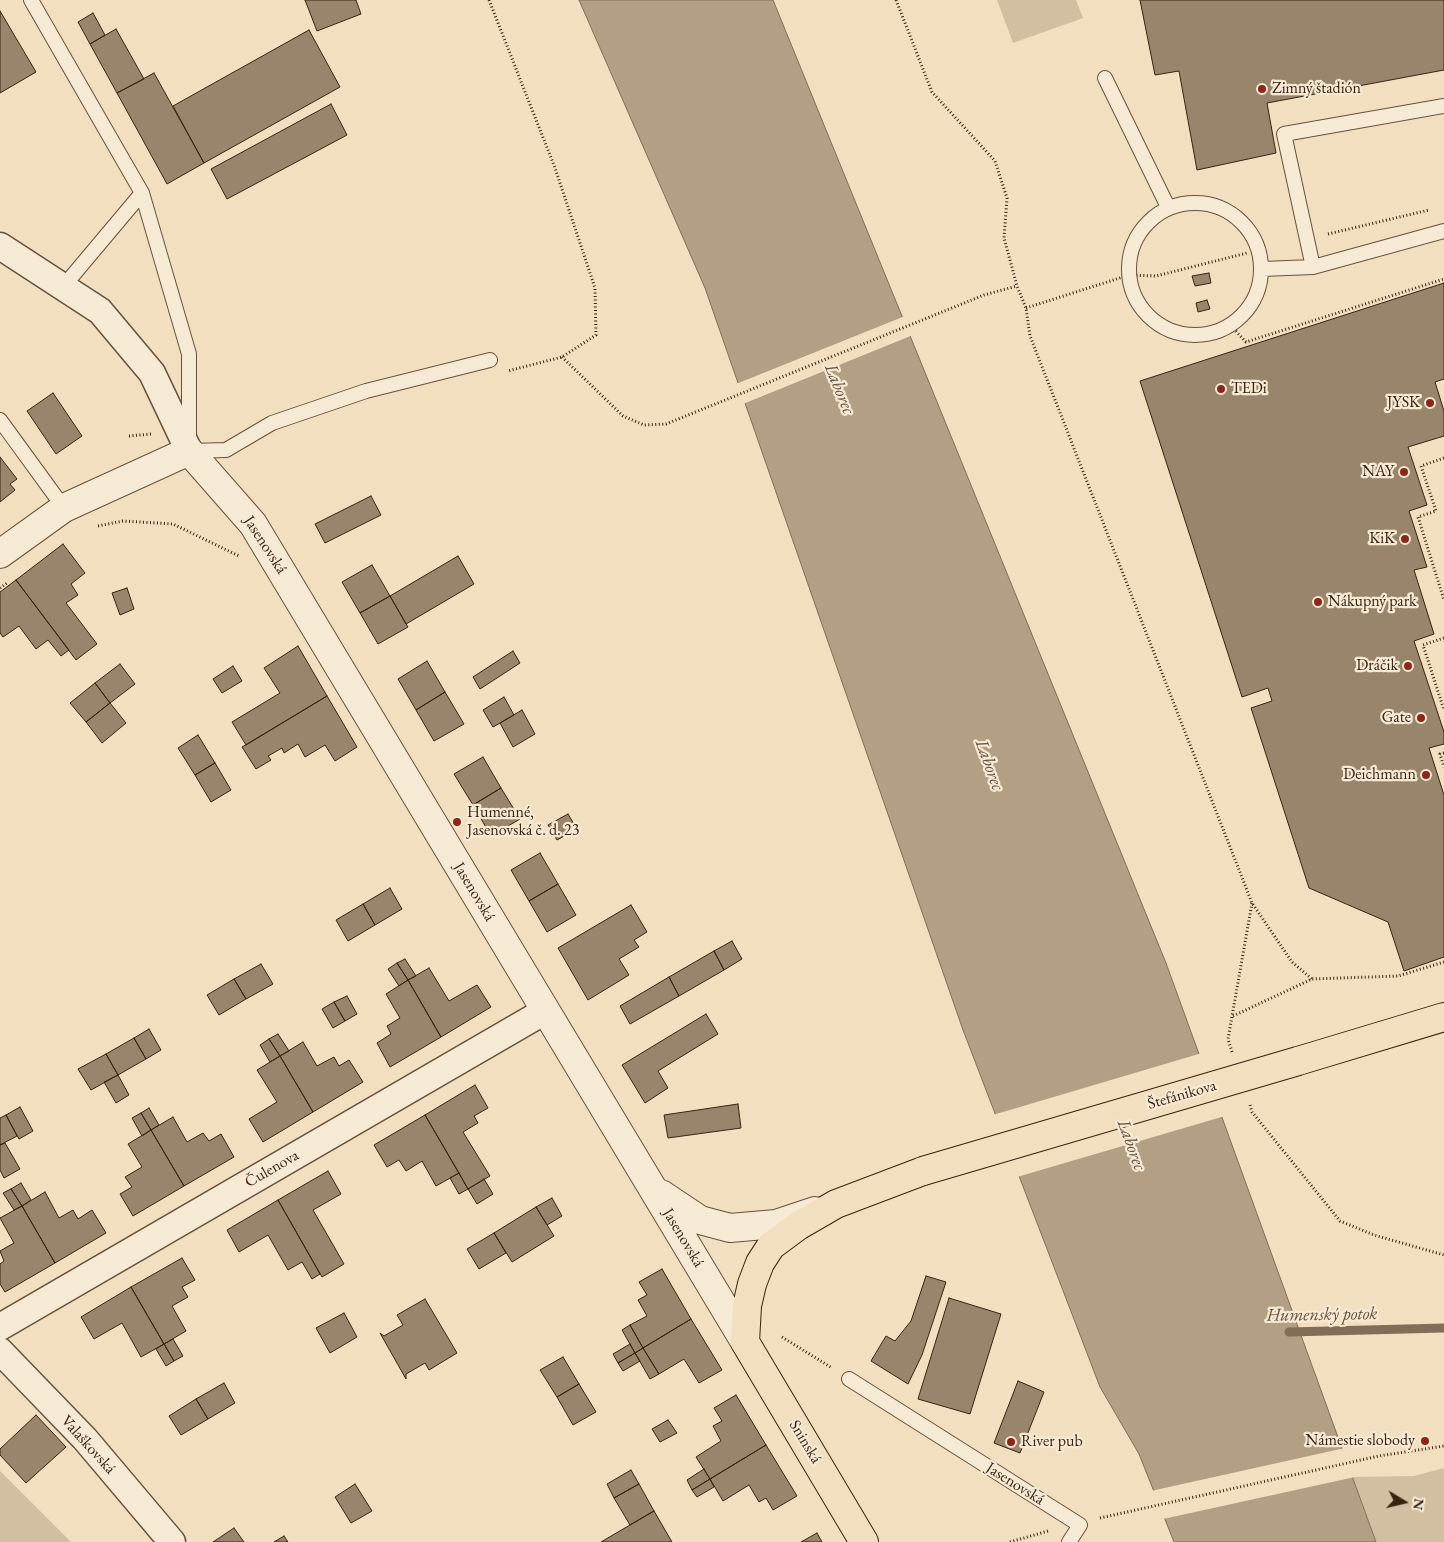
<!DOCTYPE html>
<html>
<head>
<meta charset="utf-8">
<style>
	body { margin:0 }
	#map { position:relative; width:1444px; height:1542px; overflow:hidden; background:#f2dfbf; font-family:"EB Garamond",serif }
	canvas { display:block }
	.north { position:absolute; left:1379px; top:1477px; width:50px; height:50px; -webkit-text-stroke:4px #f7ead5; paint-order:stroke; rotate:99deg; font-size:14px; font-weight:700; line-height:20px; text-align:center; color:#382310 }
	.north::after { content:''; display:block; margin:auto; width:18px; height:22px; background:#382310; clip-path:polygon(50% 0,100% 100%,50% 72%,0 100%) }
</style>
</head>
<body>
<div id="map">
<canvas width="1444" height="1542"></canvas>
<div class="north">N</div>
</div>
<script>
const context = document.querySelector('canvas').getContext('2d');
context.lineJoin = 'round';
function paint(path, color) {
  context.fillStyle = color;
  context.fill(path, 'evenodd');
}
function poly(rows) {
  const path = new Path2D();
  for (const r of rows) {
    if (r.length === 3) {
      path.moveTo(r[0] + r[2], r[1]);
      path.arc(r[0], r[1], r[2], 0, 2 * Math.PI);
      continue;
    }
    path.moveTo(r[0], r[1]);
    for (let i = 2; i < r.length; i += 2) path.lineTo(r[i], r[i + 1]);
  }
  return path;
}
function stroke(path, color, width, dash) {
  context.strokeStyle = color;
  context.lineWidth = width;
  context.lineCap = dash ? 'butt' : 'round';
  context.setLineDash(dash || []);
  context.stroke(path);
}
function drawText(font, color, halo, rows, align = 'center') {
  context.font = font + ' "EB Garamond",serif';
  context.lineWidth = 4.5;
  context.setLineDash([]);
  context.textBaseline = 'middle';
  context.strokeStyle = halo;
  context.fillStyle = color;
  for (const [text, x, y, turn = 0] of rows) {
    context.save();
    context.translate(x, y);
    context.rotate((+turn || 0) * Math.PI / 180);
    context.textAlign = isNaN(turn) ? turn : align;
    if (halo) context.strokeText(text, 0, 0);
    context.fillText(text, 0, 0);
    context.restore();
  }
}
paint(poly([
	[997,0,1076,0,1083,18,1013,43],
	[1444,1468,1444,1542,1376,1542,1353,1477,1414,1476],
	[0,1471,71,1542,0,1542]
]), '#d2bfa1');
const water = poly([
	[579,0,773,0,1166,963,1376,1542,1174,1542,1139,1454,1100,1387,963,1030,705,288,579,0]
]);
paint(water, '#b39f84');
stroke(water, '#826d56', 1);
paint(poly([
	[905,316,913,335,743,404,736,384],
	[1202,1053,1225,1116,1017,1177,993,1115],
	[1345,1448,1355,1477,1163,1519,1151,1491]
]), '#f2dfbf');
stroke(poly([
	[1289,1332,1444,1328]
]), '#826d56', 9);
const building = poly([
	[305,0,356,0,361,14,317,31,305,0],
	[1140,0,1444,0,1444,70,1267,103,1276,153,1197,170,1179,71,1155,75,1140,0],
	[0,11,36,72,0,93,0,11],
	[93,13,105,35,90,44,78,22,93,13],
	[116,29,144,79,117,93,90,44,116,29],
	[309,30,340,87,204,163,173,106,309,30],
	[154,73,204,163,167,184,117,93,154,73],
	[331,104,347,135,227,199,211,169,331,104],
	[1209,273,1211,283,1195,286,1192,276,1209,273],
	[1444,283,1444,379,1435,382,1444,411,1444,436,1408,447,1427,505,1409,511,1427,567,1414,570,1434,634,1414,641,1444,732,1444,744,1429,748,1444,795,1444,957,1404,971,1388,922,1309,888,1251,708,1272,701,1268,688,1242,697,1140,381,1444,283],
	[1207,300,1210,309,1198,312,1196,303,1207,300],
	[53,393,82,436,56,454,27,411,53,393],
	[0,457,17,479,10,484,15,490,0,502,0,457],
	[371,496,381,515,325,543,315,524,371,496],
	[63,544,85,573,71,584,78,595,66,603,97,644,76,660,16,580,63,544],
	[458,556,474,584,406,624,390,596,458,556],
	[372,565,390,596,360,613,342,582,372,565],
	[16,580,69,650,61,656,48,640,36,649,19,626,3,637,0,633,0,592,16,580],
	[127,588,134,609,120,615,112,593,127,588],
	[390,596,408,627,378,644,360,613,390,596],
	[298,646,327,696,246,745,232,722,280,693,264,668,298,646],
	[513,651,520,663,480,689,473,677,513,651],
	[427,661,445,692,416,710,398,679,427,661],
	[120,664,135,684,110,703,95,683,120,664],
	[233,666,242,681,222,693,213,679,233,666],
	[95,683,110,703,86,722,70,703,95,683],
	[445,692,464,724,434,741,416,710,445,692],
	[327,696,357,747,335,761,325,745,305,757,298,744,284,753,282,748,268,756,271,760,256,769,242,747,327,696],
	[504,697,514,715,493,727,483,710,504,697],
	[110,703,126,723,102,743,86,722,110,703],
	[522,710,535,734,513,747,500,723,522,710],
	[198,735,215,763,195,775,178,748,198,735],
	[483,757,501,788,473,805,454,774,483,757],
	[215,763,231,790,211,802,195,775,215,763],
	[501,788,520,819,491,836,473,805,501,788],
	[568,814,577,829,557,840,548,825,568,814],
	[540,853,558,884,529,901,511,870,540,853],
	[558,884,576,915,547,932,529,901,558,884],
	[390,888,402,909,375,925,363,904,390,888],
	[363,904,375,925,348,941,336,920,363,904],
	[631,905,647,932,634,940,639,947,619,959,629,975,588,1000,558,948,631,905],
	[732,941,742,959,724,970,714,951,732,941],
	[714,951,724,970,679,996,669,977,714,951],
	[405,959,416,976,408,980,397,963,405,959],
	[397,963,408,980,399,986,388,969,397,963],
	[261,964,273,984,246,999,234,979,261,964],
	[429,968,449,1001,477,985,491,1007,441,1037,408,980,429,968],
	[669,977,679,996,630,1024,620,1006,669,977],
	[234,979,246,999,219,1015,207,995,234,979],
	[408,980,441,1037,390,1067,377,1043,391,1034,387,1026,400,1018,386,994,408,980],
	[347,996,357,1014,345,1021,334,1002,347,996],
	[334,1002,345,1021,333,1028,322,1009,334,1002],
	[706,1014,718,1034,658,1071,668,1088,645,1103,622,1065,706,1014],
	[149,1029,161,1050,146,1059,134,1038,149,1029],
	[278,1034,289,1051,280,1056,269,1039,278,1034],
	[134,1038,146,1059,118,1075,106,1054,134,1038],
	[269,1039,280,1056,270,1062,260,1045,269,1039],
	[303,1042,317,1066,334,1057,339,1066,349,1060,363,1082,313,1112,280,1056,303,1042],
	[106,1054,118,1075,91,1090,78,1069,106,1054],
	[280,1056,313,1112,263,1142,249,1119,277,1102,257,1070,280,1056],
	[118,1075,129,1095,116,1103,104,1082,118,1075],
	[475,1085,488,1108,474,1116,478,1123,463,1132,490,1176,468,1189,425,1115,475,1085],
	[738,1104,741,1128,668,1138,664,1115,738,1104],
	[20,1107,33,1131,19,1139,6,1115,20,1107],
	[149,1108,159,1125,151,1130,141,1113,149,1108],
	[141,1113,151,1130,142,1136,132,1118,141,1113],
	[6,1115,17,1136,0,1145,0,1118,6,1115],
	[425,1115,459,1173,436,1186,422,1161,406,1171,399,1160,387,1167,374,1145,425,1115],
	[173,1117,187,1142,203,1133,209,1141,221,1134,234,1157,184,1186,151,1130,173,1117],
	[151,1130,184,1186,133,1216,120,1194,132,1187,125,1177,142,1167,128,1144,151,1130],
	[5,1143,20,1169,4,1178,0,1170,0,1145,5,1143],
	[328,1171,341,1194,313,1210,344,1264,322,1277,278,1200,328,1171],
	[459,1173,468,1189,459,1194,450,1178,459,1173],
	[484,1179,493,1194,477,1204,468,1189,484,1179],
	[21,1183,31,1200,22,1206,11,1189,21,1183],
	[11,1189,22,1206,14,1210,3,1193,11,1189],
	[45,1192,59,1218,73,1210,78,1219,92,1210,106,1233,55,1263,22,1206,45,1192],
	[552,1198,562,1216,547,1225,536,1207,552,1198],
	[278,1200,320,1274,312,1279,302,1262,288,1270,268,1235,239,1252,227,1230,278,1200],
	[22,1206,55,1263,5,1292,0,1284,0,1264,4,1261,0,1251,14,1243,0,1218,22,1206],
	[536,1207,554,1236,512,1262,494,1233,536,1207],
	[494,1233,506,1253,479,1269,467,1249,494,1233],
	[182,1258,195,1280,182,1287,188,1297,172,1306,186,1331,164,1344,131,1287,182,1258],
	[662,1269,691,1319,643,1348,630,1325,647,1316,638,1300,647,1295,639,1282,662,1269],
	[926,1276,946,1282,922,1355,908,1384,871,1361,886,1336,895,1341,911,1321,926,1276],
	[131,1287,164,1344,141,1357,122,1323,94,1339,81,1317,131,1287],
	[949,1298,1001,1314,970,1414,918,1399,949,1298],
	[425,1299,457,1353,429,1370,425,1363,406,1374,406,1379,380,1333,384,1336,403,1325,397,1315,425,1299],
	[344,1313,357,1337,330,1353,316,1328,344,1313],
	[691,1319,722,1370,699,1383,684,1359,659,1374,643,1348,691,1319],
	[630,1325,643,1348,635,1353,622,1330,630,1325],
	[173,1339,183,1356,174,1361,164,1344,173,1339],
	[164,1344,174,1361,166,1366,156,1349,164,1344],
	[630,1344,635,1353,618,1363,613,1354,630,1344],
	[643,1348,659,1374,650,1379,635,1353,643,1348],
	[635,1353,640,1361,623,1371,618,1363,635,1353],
	[563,1357,579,1384,557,1397,540,1370,563,1357],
	[1018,1381,1044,1392,1020,1453,994,1443,1018,1381],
	[224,1383,235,1403,208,1419,196,1399,224,1383],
	[579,1384,596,1412,573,1425,557,1397,579,1384],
	[736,1395,766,1445,710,1479,696,1457,721,1441,713,1426,722,1421,714,1408,736,1395],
	[196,1399,208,1419,181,1435,169,1416,196,1399],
	[36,1415,66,1447,26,1483,0,1455,0,1449,36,1415],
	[668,1420,677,1433,660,1442,652,1429,668,1420],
	[766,1445,797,1496,773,1510,766,1498,759,1502,749,1485,723,1501,710,1479,766,1445],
	[704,1469,710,1479,692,1490,687,1480,704,1469],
	[631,1470,639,1484,614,1498,607,1484,631,1470],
	[710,1479,714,1487,697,1497,692,1490,710,1479],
	[355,1484,372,1511,351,1523,335,1497,355,1484],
	[639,1484,654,1511,630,1525,614,1498,639,1484],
	[654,1511,672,1542,601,1542,630,1525,654,1511],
	[234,1528,244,1542,213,1542,234,1528],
	[817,1533,822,1542,801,1542,817,1533],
	[284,1536,288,1542,274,1542,284,1536]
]);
paint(building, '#99856b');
stroke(building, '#382310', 1);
const service = poly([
	[31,0,142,193,189,354,189,451,226,450,272,423,366,391,490,360],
	[1105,78,1168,207],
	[1195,269,66],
	[1313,267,1284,134,1444,106],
	[1262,269,1313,267,1444,231],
	[63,287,142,193],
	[0,420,64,508],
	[849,1379,1080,1525,1069,1542]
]);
const minor = poly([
	[0,246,100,311,152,373,189,451],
	[0,1327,545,1011],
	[0,1351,85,1439,172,1542]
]);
const tertiary = poly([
	[0,554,64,508,189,451,253,524,745,1342],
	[661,1194,700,1220,730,1228,776,1224,815,1211]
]);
const primary = poly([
	[1298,1061,1444,1017],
	[864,1542,745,1342,747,1306,752,1284,760,1263,771,1246,798,1226,836,1204,923,1171]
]);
stroke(service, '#66523c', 16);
stroke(minor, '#66523c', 29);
stroke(tertiary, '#66523c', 30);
stroke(primary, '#382310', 30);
stroke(poly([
	[489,0,555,168,595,288,596,335,562,357,508,371],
	[896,0,932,92,995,161,1007,198,1004,238,1017,286,1026,308,1030,336,1252,903,1292,962,1312,979],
	[1328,234,1429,210],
	[1026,308,1129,275,1156,276,1247,253],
	[1231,326,1246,342,1444,279],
	[562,357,623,416,644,425,666,424,984,295,1017,286],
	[129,436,151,434],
	[1444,458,1421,466,1436,511,1418,517,1444,600],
	[98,526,123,521,173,524,239,556],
	[0,588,7,583],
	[1444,638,1423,645,1444,710],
	[1444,753,1440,754,1444,767],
	[1233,1016,1312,979,1398,976,1444,962],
	[1232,1052,1228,1039,1252,903],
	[1250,1105,1252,1112,1340,1221,1374,1235,1444,1255],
	[782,1337,832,1368],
	[1100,1518,1379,1456,1444,1446],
	[1010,1542,1048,1531]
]), '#382310', 3, [1, 2.5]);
stroke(service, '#f7ead5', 14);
stroke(minor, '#f7ead5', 26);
stroke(tertiary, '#f7ead5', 28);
stroke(primary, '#f2dfbf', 28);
const primaryBridge = poly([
	[923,1171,1298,1061]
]);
stroke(primaryBridge, '#382310', 30, []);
stroke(primaryBridge, '#f2dfbf', 28);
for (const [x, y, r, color] of [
	[1262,89,5,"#8f2418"],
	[1221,389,5,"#8f2418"],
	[1430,403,5,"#8f2418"],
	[1404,472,5,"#8f2418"],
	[1405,539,5,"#8f2418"],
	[1318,602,5,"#8f2418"],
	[1408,666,5,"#8f2418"],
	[1421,718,5,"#8f2418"],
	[1426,775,5,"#8f2418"],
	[457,822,5,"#8f2418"],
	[1425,1441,5,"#8f2418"],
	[1011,1442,5,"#8f2418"]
]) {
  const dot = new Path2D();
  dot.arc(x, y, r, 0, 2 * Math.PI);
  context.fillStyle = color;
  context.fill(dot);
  stroke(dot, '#f7ead5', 2);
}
drawText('16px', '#382310', '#f7ead5', [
	["Zimný štadión",1272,89,"left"],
	["TEDi",1231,389,"left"],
	["JYSK",1420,403],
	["NAY",1394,472],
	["KiK",1395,539],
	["Nákupný park",1328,602,"left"],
	["Dráčik",1398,666],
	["Gate",1411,718],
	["Deichmann",1416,775],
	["Humenné,",467,813,"left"],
	["Jasenovská č. d. 23",467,831,"left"],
	["Námestie slobody",1415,1441],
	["River pub",1021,1442,"left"]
], 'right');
drawText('16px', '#382310', '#f7ead5', [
	["Jasenovská",265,545,57],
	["Jasenovská",474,892,59],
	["Štefánikova",1182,1095,-16],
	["Čulenova",272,1169,-30],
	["Jasenovská",683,1238,59],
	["Sninská",805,1442,59],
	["Valaškovská",88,1445,48],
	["Jasenovská",1015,1484,32]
]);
drawText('italic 18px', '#634e39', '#f7ead5', [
	["Laborec",839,389,68],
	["Laborec",989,765,70],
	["Laborec",1131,1145,70],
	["Humenský potok",1322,1315,-1]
]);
</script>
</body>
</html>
